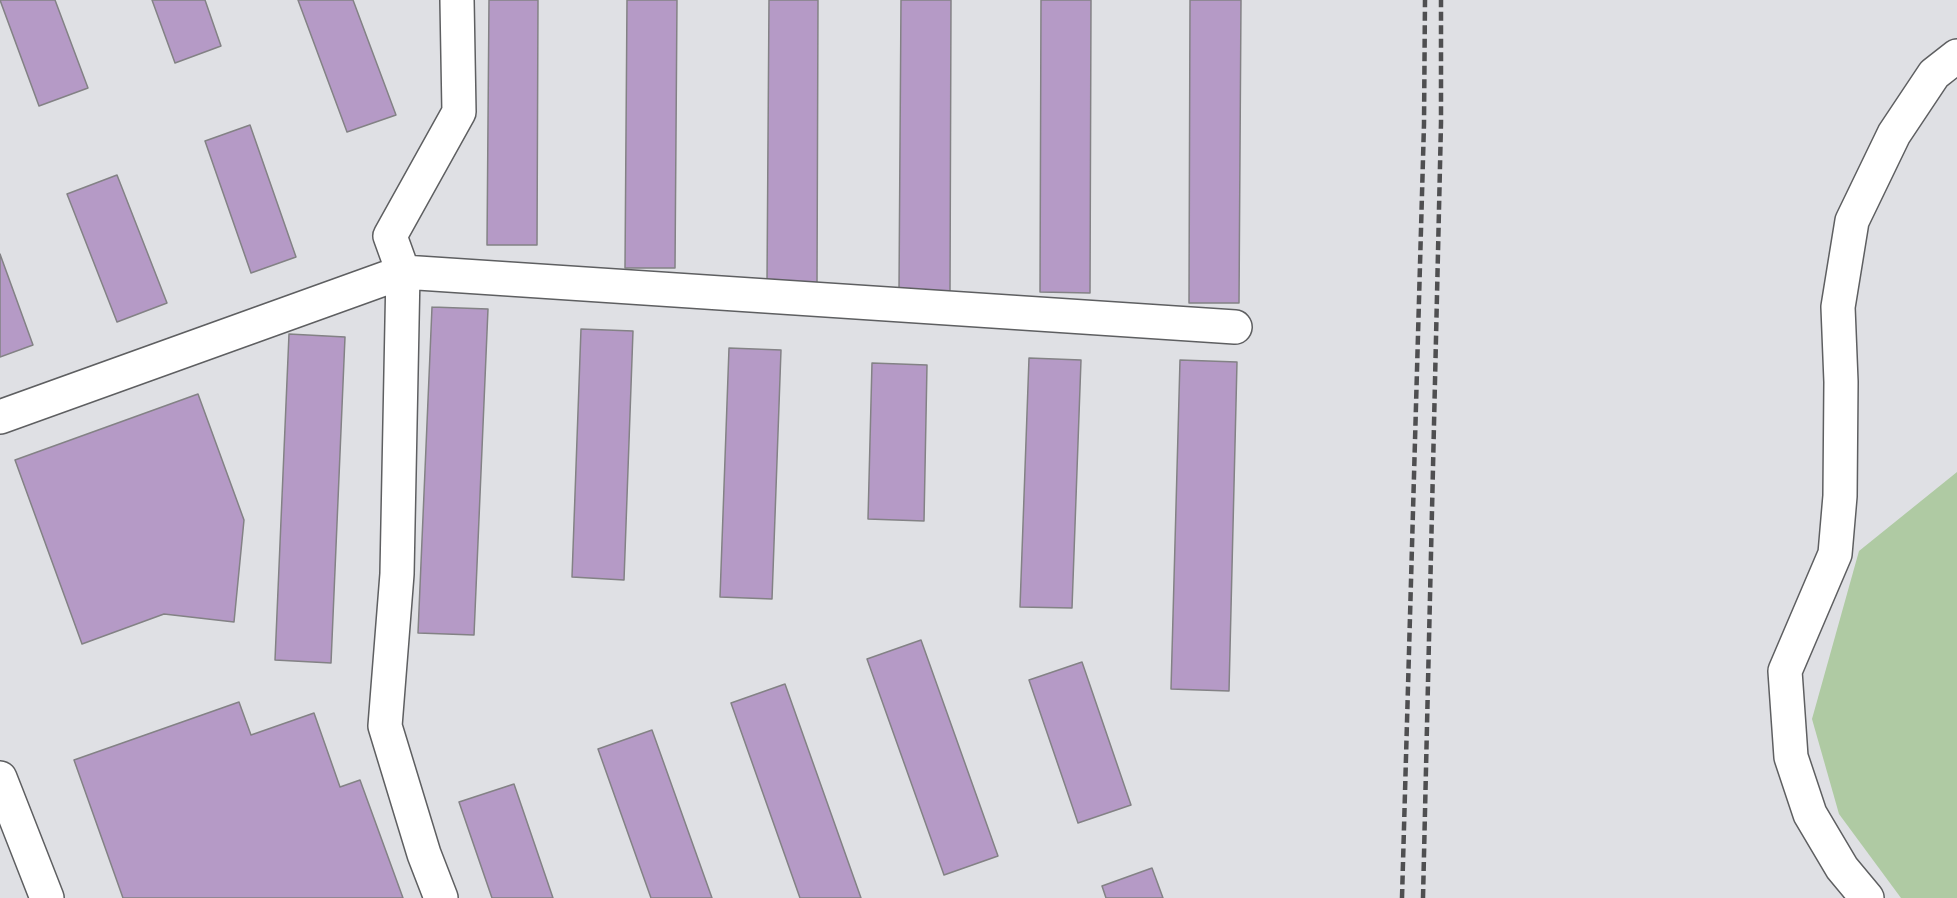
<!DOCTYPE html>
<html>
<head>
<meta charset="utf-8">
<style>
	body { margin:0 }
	canvas { display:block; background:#dfe0e4 }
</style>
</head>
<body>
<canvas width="1957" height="898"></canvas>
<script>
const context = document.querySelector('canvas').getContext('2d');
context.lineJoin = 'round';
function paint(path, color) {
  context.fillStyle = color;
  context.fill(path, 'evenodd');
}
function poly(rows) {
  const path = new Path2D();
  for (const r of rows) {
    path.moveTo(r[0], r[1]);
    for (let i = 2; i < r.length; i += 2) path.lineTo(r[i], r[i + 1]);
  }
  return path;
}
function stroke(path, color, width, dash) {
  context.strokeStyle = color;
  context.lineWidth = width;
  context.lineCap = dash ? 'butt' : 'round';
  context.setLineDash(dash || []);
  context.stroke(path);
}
paint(poly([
	[1957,472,1957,898,1901,898,1839,814,1812,719,1859,551]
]), '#afcaa3');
const building = poly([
	[0,0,55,0,88,88,39,106,0,0],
	[152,0,205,0,221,46,175,63,152,0],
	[298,0,353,0,396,115,347,132,298,0],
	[489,0,538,0,537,245,487,245,489,0],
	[627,0,677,0,675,268,625,268,627,0],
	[769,0,818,0,817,284,767,283,769,0],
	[901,0,951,0,950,291,899,290,901,0],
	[1041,0,1091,0,1090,293,1040,292,1041,0],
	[1190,0,1241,0,1239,303,1189,303,1190,0],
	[250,125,296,257,251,273,205,141,250,125],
	[117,175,167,303,117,322,67,194,117,175],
	[0,254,33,345,0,357,0,254],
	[432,307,488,309,474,635,418,633,432,307],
	[581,329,633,331,624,580,572,577,581,329],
	[289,334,345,337,331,663,275,660,289,334],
	[729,348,781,350,772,599,720,597,729,348],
	[1029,358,1081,360,1072,608,1020,607,1029,358],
	[1180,360,1237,362,1229,691,1171,689,1180,360],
	[872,363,927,365,924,521,868,519,872,363],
	[198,394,244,520,234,622,164,614,82,644,15,460,198,394],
	[921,640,998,856,944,875,867,659,921,640],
	[1082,662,1131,805,1078,823,1029,680,1082,662],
	[785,684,861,898,800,898,731,703,785,684],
	[239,702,251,735,314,713,340,787,360,780,403,898,123,898,74,760,239,702],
	[652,730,712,898,651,898,598,749,652,730],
	[514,784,553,898,492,898,459,802,514,784],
	[1152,868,1163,898,1106,898,1102,886,1152,868]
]);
paint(building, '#b59ac6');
stroke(building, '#838285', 1.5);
const street = poly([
	[0,417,403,272,1235,327],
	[0,778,47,898],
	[441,898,424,854,385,726,397,574,403,272,390,236,459,112,457,0],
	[1867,898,1842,868,1810,814,1791,757,1785,671,1835,554,1840,496,1841,382,1838,307,1852,221,1894,134,1934,74,1957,56]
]);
stroke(street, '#5e5f61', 36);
stroke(street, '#fff', 33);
stroke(poly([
	[1402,898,1424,124,1425,0],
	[1423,898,1441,123,1441,0]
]), '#4f4f51', 4.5, [9, 4.5]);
</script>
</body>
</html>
